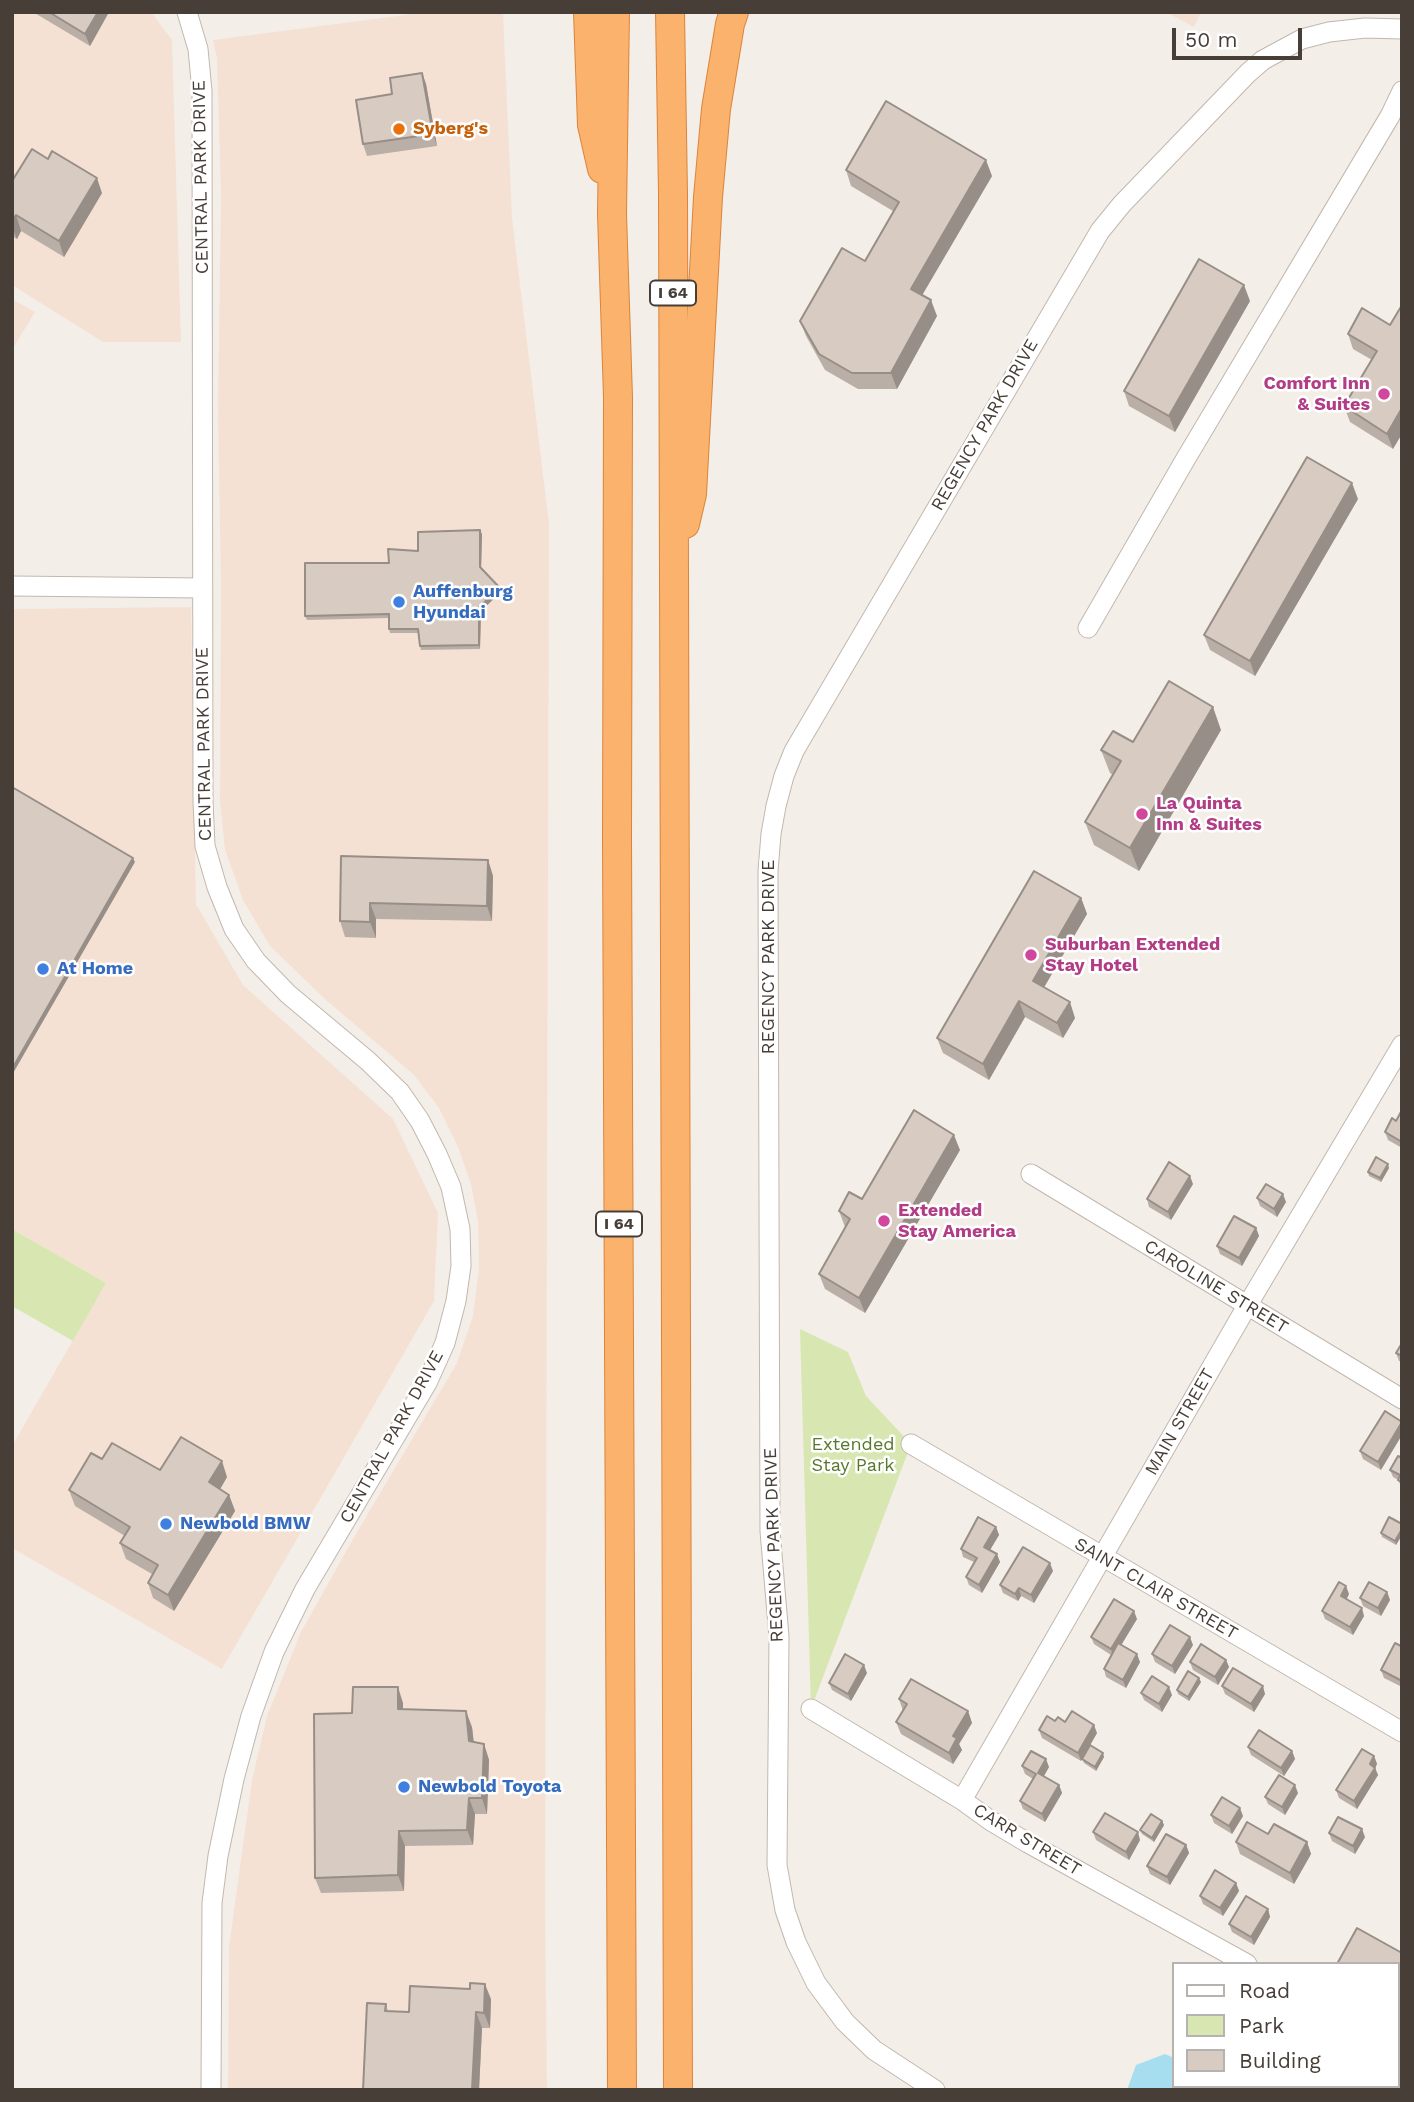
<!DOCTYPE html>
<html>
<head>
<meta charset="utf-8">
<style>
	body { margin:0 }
	#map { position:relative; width:1414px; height:2102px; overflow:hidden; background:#f4eee8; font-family:"Work Sans",sans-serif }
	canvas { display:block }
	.frame { position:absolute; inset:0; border:14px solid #473e37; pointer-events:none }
	.legend { position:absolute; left:1172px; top:1962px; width:228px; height:126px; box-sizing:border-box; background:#fff; border:2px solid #b5b2af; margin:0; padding:9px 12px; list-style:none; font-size:21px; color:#473e37 }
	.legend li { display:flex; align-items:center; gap:14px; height:35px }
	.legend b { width:35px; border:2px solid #b5b2af }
	.scale { position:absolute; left:1172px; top:28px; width:130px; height:32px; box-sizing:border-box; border:4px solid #473e37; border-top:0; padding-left:9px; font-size:21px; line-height:24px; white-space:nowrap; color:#473e37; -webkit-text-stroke:5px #fff; paint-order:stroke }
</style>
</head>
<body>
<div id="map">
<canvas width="1414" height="2102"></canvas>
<div class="frame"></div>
<ul class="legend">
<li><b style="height:9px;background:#fff"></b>Road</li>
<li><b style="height:19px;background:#d8e7b2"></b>Park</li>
<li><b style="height:19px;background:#d8cbc1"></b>Building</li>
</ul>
<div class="scale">50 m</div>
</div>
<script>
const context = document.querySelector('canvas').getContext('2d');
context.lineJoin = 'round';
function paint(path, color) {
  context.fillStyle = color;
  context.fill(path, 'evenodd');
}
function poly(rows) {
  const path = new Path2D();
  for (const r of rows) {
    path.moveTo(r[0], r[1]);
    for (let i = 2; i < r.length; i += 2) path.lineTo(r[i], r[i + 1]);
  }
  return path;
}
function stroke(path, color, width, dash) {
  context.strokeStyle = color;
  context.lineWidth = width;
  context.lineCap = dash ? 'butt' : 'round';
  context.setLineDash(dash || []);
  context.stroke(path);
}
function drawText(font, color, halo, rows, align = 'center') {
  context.font = font + ' "Work Sans",sans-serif';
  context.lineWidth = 5;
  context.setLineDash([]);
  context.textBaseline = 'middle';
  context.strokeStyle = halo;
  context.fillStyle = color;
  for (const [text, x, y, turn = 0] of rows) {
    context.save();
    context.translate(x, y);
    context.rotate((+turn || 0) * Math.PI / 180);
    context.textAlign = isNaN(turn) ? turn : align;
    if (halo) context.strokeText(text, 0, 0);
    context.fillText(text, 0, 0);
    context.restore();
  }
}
paint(poly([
	[12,12,151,12,172,40,181,342,103,342,12,285],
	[428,12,503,12,512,218,549,524,545,1904,547,2090,228,2090,229,1947,252,1780,267,1716,301,1632,353,1539,457,1363,473,1316,479,1268,478,1221,471,1184,458,1147,439,1108,414,1075,326,1000,270,946,243,900,225,850,220,801,221,588,218,410,221,196,217,58,213,40],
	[1166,12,1201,12,1194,27],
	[12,299,35,312,12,350],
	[191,607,196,904,243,985,393,1119,438,1213,434,1301,222,1669,12,1548,12,1446,106,1283,12,1229,12,609]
]), '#f5e1d4');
paint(poly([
	[12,1229,106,1283,73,1341,12,1306],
	[800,1329,848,1352,866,1396,911,1444,811,1709]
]), '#d8e7b2');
paint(poly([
	[1165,2054,1174,2058,1174,2086,1233,2086,1240,2090,1127,2090,1136,2065]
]), '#a6deef');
const minor = poly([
	[187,12,198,49,202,91,203,801,205,846,217,887,234,929,256,961,288,994,368,1061,400,1092,420,1121,437,1154,451,1187,460,1229,461,1266,456,1301,445,1343,427,1383,305,1589,274,1652,251,1716,234,1779,218,1856,212,1903,211,2090],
	[12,586,202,588],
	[1088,628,1185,460,1390,116,1402,91],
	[1031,1174,1402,1399],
	[911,1444,1402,1732],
	[811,1709,962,1800,991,1821,1028,1843,1247,1964],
	[962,1800,1247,1306,1402,1045],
	[935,2090,874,2050,845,2022,816,1983,796,1942,785,1910,777,1865,779,1637,770,1531,768,871,771,834,776,806,784,776,794,751,1100,231,1122,204,1248,73,1263,60,1302,39,1329,32,1365,28,1402,29]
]);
const highway = poly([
	[588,12,592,125,602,169],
	[615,12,612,214,618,397,617,838,622,2090],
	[670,12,673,194,678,2090],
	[685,524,692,494,708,197,716,109,730,24,734,12]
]);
stroke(minor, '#c2b7ae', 21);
stroke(highway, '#db843b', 30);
stroke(minor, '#fff', 19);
stroke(highway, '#fbb26c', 28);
paint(poly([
	[33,12,109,12,90,46],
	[422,73,426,84,437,146,367,156,363,144,392,94],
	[846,170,992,176,922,295,937,316,897,389,858,389,825,370,806,336,800,321,865,261,893,211,851,186],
	[12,181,102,193,64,257,21,231,17,239,12,236],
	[1250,301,1175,432,1129,406,1124,391],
	[1390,325,1393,449,1350,422,1344,406,1372,360,1353,349,1348,334],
	[1358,499,1255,676,1210,650,1204,635],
	[482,534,481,569,500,588,501,592,481,611,480,649,421,650,420,646,419,633,390,633,389,629,389,618,307,620,305,616,389,563,418,551],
	[1221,730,1139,871,1094,845,1085,822,1113,775,1110,773,1101,750,1133,742],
	[341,856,488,860,493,876,492,921,376,919,376,938,345,937,340,921],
	[1081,898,1087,914,1044,987,1075,1018,1063,1038,1025,1017,989,1080,943,1053,937,1038],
	[1402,1110,1402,1148,1388,1140,1385,1132,1396,1121],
	[960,1150,865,1313,825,1289,819,1274,845,1227,839,1211,862,1199],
	[1389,1168,1381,1182,1369,1176,1368,1172],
	[1193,1184,1171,1220,1149,1207,1147,1199],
	[1257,1198,1286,1202,1277,1217,1260,1206],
	[1256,1228,1259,1236,1242,1266,1220,1254,1217,1246],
	[1402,1343,1402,1362,1399,1361,1396,1353],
	[1385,1411,1381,1470,1363,1459,1360,1451],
	[1402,1458,1402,1488,1398,1480,1393,1477,1390,1470],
	[102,1459,160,1470,227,1477,220,1489,229,1495,235,1511,174,1611,153,1598,148,1583,152,1574,126,1559,120,1543,125,1536,75,1506,69,1490],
	[1402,1524,1402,1535,1396,1545,1382,1537,1381,1533],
	[996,1527,999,1535,990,1550,1000,1562,982,1593,969,1585,966,1577,974,1562,963,1557,961,1549],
	[1053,1571,1034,1603,1021,1596,1018,1601,1003,1593,1000,1585],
	[1387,1592,1390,1600,1381,1616,1363,1606,1360,1598],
	[1349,1594,1347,1599,1364,1616,1353,1635,1325,1619,1322,1611],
	[1137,1619,1121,1645,1140,1662,1126,1688,1106,1677,1104,1669,1111,1655,1094,1644,1091,1637],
	[1402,1644,1402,1687,1384,1678,1381,1670],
	[1193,1645,1175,1674,1155,1662,1152,1654],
	[1226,1660,1229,1667,1218,1685,1193,1670,1190,1662],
	[867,1673,851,1701,832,1690,829,1683],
	[1201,1682,1189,1701,1178,1694,1177,1690],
	[1222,1686,1265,1694,1254,1712,1225,1694],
	[1141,1693,1172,1695,1162,1712,1144,1700],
	[899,1699,968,1711,972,1723,959,1744,962,1750,953,1764,901,1734,896,1722,903,1711],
	[403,1703,403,1709,472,1727,474,1742,484,1744,489,1760,487,1814,475,1814,473,1845,405,1846,404,1891,321,1893,315,1878,352,1713],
	[1055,1721,1065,1722,1097,1733,1081,1761,1042,1738,1039,1730],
	[1248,1747,1292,1751,1295,1759,1284,1776,1251,1755],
	[1374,1756,1377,1764,1375,1768,1378,1775,1357,1809,1339,1798,1336,1790],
	[1104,1757,1096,1771,1084,1763,1082,1759],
	[1022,1766,1049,1767,1044,1776,1059,1785,1062,1793,1045,1822,1023,1809,1020,1801,1033,1779,1025,1774],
	[1298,1793,1285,1815,1268,1804,1265,1797],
	[1211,1815,1243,1816,1232,1834,1214,1823],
	[1162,1821,1164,1825,1154,1842,1142,1834,1140,1830],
	[1093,1832,1140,1840,1129,1860,1096,1840],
	[1329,1833,1365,1837,1355,1854,1332,1841],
	[1268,1834,1307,1842,1311,1854,1294,1884,1240,1854,1236,1842],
	[1186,1845,1189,1853,1170,1885,1150,1874,1147,1866],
	[1236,1883,1239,1891,1223,1916,1203,1904,1200,1896],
	[1268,1909,1270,1917,1254,1945,1232,1932,1229,1924],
	[1402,1953,1402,2015,1398,2013,1398,1964],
	[491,1999,490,2028,482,2028,479,2090,363,2090,386,2004,388,2011,409,2012]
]), '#baafa6');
paint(poly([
	[98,12,109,12,90,46,85,34],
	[422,73,426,84,437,146,433,134],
	[986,160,992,176,917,304,911,289],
	[97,178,102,193,64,257,59,241],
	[16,215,21,231,17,239,12,227,12,221],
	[1244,285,1250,301,1175,432,1169,416],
	[931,300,937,316,897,389,891,373],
	[1402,408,1402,434,1393,449,1387,434],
	[1352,483,1358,499,1255,676,1250,661],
	[480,530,482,534,481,571,480,567],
	[500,588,501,592,481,611,480,649,479,645,479,607],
	[1213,707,1221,730,1139,871,1130,848],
	[133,858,135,862,12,1075,12,1069],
	[488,860,493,876,492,921,487,906],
	[1081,898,1087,914,1039,996,1033,981],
	[370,903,376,919,376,938,370,922],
	[1019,1001,1025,1017,989,1080,983,1064],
	[1070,1002,1075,1018,1063,1038,1057,1023],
	[954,1135,960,1150,865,1313,859,1298],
	[1388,1164,1389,1168,1381,1182,1380,1178],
	[1190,1176,1193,1184,1171,1220,1168,1212],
	[1283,1194,1286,1202,1277,1217,1274,1209],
	[1256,1228,1259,1236,1242,1266,1239,1258],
	[1402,1422,1402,1435,1381,1470,1378,1462],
	[222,1461,227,1477,215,1498,209,1482],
	[229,1495,235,1511,174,1611,168,1595],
	[996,1527,999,1535,987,1555,984,1547],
	[1402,1529,1402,1535,1396,1545,1395,1541],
	[997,1554,1000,1562,982,1593,979,1585],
	[1050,1563,1053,1571,1034,1603,1031,1595],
	[1346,1586,1349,1594,1344,1603,1341,1596],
	[1019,1588,1021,1596,1018,1601,1015,1594],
	[1387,1592,1390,1600,1381,1616,1378,1608],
	[1362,1608,1364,1616,1353,1635,1350,1627],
	[1134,1611,1137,1619,1114,1657,1111,1649],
	[1190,1637,1193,1645,1175,1674,1172,1666],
	[1137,1654,1140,1662,1126,1688,1123,1680],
	[1226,1660,1229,1667,1218,1685,1215,1677],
	[864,1665,867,1673,851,1701,848,1694],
	[1199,1678,1201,1682,1189,1701,1188,1697],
	[1263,1686,1265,1694,1254,1712,1251,1704],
	[398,1687,403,1703,403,1725,398,1709],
	[1169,1687,1172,1695,1162,1712,1159,1704],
	[466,1711,472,1727,475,1757,469,1741],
	[968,1711,972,1723,959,1744,962,1750,953,1764,949,1753,953,1736],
	[1094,1725,1097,1733,1081,1761,1078,1753],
	[484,1744,489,1760,487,1814,482,1798],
	[1292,1751,1295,1759,1284,1776,1281,1768],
	[1103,1753,1104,1757,1096,1771,1095,1767],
	[1374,1756,1377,1764,1375,1768,1378,1775,1357,1809,1354,1801,1370,1764],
	[1046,1759,1049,1767,1041,1781,1038,1773],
	[1059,1785,1062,1793,1045,1822,1042,1814],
	[1295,1785,1298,1793,1285,1815,1282,1807],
	[469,1798,475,1814,473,1845,467,1830],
	[1240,1808,1243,1816,1232,1834,1229,1826],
	[1162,1821,1164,1825,1154,1842,1152,1838],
	[1362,1829,1365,1837,1355,1854,1353,1846],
	[399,1831,405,1846,404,1891,398,1875],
	[1138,1832,1140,1840,1129,1860,1126,1852],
	[1307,1842,1311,1854,1294,1884,1290,1873],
	[1186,1845,1189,1853,1170,1885,1167,1877],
	[1236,1883,1239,1891,1223,1916,1220,1908],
	[1268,1909,1270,1917,1254,1945,1251,1937],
	[485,1984,491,1999,490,2028,484,2013],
	[476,2012,482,2028,479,2090,472,2090]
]), '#978e87');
const building = poly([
	[49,12,98,12,85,34,49,12],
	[422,73,433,134,363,144,356,100,392,94,390,78,422,73],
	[886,101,986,160,911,289,931,300,891,373,852,373,819,354,800,321,842,248,865,261,899,202,846,170,886,101],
	[32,149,48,159,52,151,97,178,59,241,16,215,12,221,12,181,32,149],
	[1199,259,1244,285,1169,416,1124,391,1199,259],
	[1402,305,1402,408,1387,434,1344,406,1377,351,1348,334,1362,308,1390,325,1402,305],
	[1307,457,1352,483,1250,661,1204,635,1307,457],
	[480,530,480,567,500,588,479,607,479,645,420,646,418,629,389,629,389,614,305,616,305,563,389,563,388,549,418,551,418,532,480,530],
	[1169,681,1213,707,1130,848,1085,822,1121,761,1101,750,1113,731,1133,742,1169,681],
	[12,787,133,858,12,1069,12,787],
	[341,856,488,860,487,906,370,903,370,922,340,921,341,856],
	[1034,871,1081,898,1033,981,1070,1002,1057,1023,1019,1001,983,1064,937,1038,1034,871],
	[914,1110,954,1135,859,1298,819,1274,850,1219,839,1211,849,1192,862,1199,914,1110],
	[1402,1110,1402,1142,1385,1132,1392,1118,1396,1121,1402,1110],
	[1376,1157,1388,1164,1380,1178,1368,1172,1376,1157],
	[1169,1162,1190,1176,1168,1212,1147,1199,1169,1162],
	[1266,1184,1283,1194,1274,1209,1257,1198,1266,1184],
	[1234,1216,1256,1228,1239,1258,1217,1246,1234,1216],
	[1402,1343,1402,1356,1396,1353,1402,1343],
	[1385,1411,1402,1422,1378,1462,1360,1451,1385,1411],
	[181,1437,222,1461,209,1482,229,1495,168,1595,148,1583,158,1565,120,1543,130,1527,69,1490,91,1453,102,1459,112,1443,160,1470,181,1437],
	[1398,1456,1402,1458,1402,1482,1398,1480,1400,1475,1390,1470,1398,1456],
	[978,1517,996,1527,984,1547,997,1554,979,1585,966,1577,977,1558,961,1549,978,1517],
	[1389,1517,1402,1524,1402,1529,1395,1541,1381,1533,1389,1517],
	[1023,1547,1050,1563,1031,1595,1019,1588,1015,1594,1000,1585,1023,1547],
	[1339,1582,1346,1586,1341,1596,1362,1608,1350,1627,1322,1611,1339,1582],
	[1369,1582,1387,1592,1378,1608,1360,1598,1369,1582],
	[1114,1599,1134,1611,1111,1649,1091,1637,1114,1599],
	[1170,1625,1190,1637,1172,1666,1152,1654,1170,1625],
	[1118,1643,1137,1654,1123,1680,1104,1669,1118,1643],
	[1395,1643,1401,1646,1402,1644,1402,1681,1381,1670,1395,1643],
	[1201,1644,1226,1660,1215,1677,1190,1662,1201,1644],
	[845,1654,864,1665,848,1694,829,1683,845,1654],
	[1233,1668,1263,1686,1251,1704,1222,1686,1233,1668],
	[1188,1671,1199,1678,1188,1697,1177,1690,1188,1671],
	[1152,1676,1169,1687,1159,1704,1141,1693,1152,1676],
	[911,1679,968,1711,953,1736,957,1738,949,1753,896,1722,907,1704,899,1699,911,1679],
	[353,1687,398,1687,398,1709,466,1711,469,1741,484,1744,482,1798,469,1798,467,1830,399,1831,398,1875,315,1878,314,1714,352,1713,353,1687],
	[1072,1711,1094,1725,1078,1753,1039,1730,1047,1716,1055,1721,1058,1717,1065,1722,1072,1711],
	[1259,1730,1292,1751,1281,1768,1248,1747,1259,1730],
	[1090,1745,1103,1753,1095,1767,1082,1759,1090,1745],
	[1362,1749,1374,1756,1370,1764,1375,1768,1354,1801,1336,1790,1362,1749],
	[1031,1751,1046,1759,1038,1773,1059,1785,1042,1814,1020,1801,1036,1774,1022,1766,1031,1751],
	[1279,1775,1295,1785,1282,1807,1265,1797,1279,1775],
	[1222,1797,1240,1808,1229,1826,1211,1815,1222,1797],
	[1105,1813,1138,1832,1126,1852,1093,1832,1105,1813],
	[1151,1814,1162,1821,1152,1838,1140,1830,1151,1814],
	[1338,1817,1362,1829,1353,1846,1329,1833,1338,1817],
	[1247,1822,1268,1834,1274,1824,1307,1842,1290,1873,1236,1842,1247,1822],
	[1166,1834,1186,1845,1167,1877,1147,1866,1166,1834],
	[1215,1870,1236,1883,1220,1908,1200,1896,1215,1870],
	[1246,1896,1268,1909,1251,1937,1229,1924,1246,1896],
	[1357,1928,1402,1953,1402,2003,1398,2001,1398,1964,1337,1964,1357,1928],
	[470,1983,485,1984,484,2013,476,2012,472,2090,363,2090,367,2003,386,2004,385,2011,409,2012,410,1986,470,1989,470,1983]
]);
paint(building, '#d8cbc1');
stroke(building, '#978e87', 2);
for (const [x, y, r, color] of [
	[399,129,7,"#e8710a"],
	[1384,394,7,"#d1479c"],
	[399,602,7,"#3f7fe0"],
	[1142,814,7,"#d1479c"],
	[1031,955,7,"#d1479c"],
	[43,969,7,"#3f7fe0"],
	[884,1221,7,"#d1479c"],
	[166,1524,7,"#3f7fe0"],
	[404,1787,7,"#3f7fe0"]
]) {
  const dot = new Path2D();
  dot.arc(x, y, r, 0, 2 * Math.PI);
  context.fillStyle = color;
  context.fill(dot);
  stroke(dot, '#fff', 2.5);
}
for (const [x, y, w] of [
	[673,293,46],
	[619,1224,46]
]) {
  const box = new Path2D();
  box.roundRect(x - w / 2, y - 12.5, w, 25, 5);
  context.fillStyle = '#fff';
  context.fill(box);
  stroke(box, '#473e37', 2);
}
drawText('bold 16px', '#473e37', null, [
	["I 64",673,293],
	["I 64",619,1224]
]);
drawText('bold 18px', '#c56008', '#fff', [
	["Syberg's",413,129]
], 'left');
drawText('18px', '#473e37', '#fff', [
	["CENTRAL PARK DRIVE",201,177,-91],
	["REGENCY PARK DRIVE",985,425,-60],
	["CENTRAL PARK DRIVE",204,744,-91],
	["REGENCY PARK DRIVE",769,957,-90],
	["CAROLINE STREET",1216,1287,31],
	["MAIN STREET",1180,1422,-60],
	["CENTRAL PARK DRIVE",392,1437,-61],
	["REGENCY PARK DRIVE",774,1545,-92],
	["SAINT CLAIR STREET",1156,1589,30],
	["CARR STREET",1027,1840,31]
]);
drawText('bold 18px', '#b23c85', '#fff', [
	["Comfort Inn",1370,384,"right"],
	["& Suites",1370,405,"right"],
	["La Quinta",1156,804],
	["Inn & Suites",1156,825],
	["Suburban Extended",1045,945],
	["Stay Hotel",1045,966],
	["Extended",898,1211],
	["Stay America",898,1232]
], 'left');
drawText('bold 18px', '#366cbe', '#fff', [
	["Auffenburg",413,592],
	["Hyundai",413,613],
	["At Home",57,969],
	["Newbold BMW",180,1524],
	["Newbold Toyota",418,1787]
], 'left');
drawText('18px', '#56782b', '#fff', [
	["Extended",853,1445],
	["Stay Park",853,1466]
]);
</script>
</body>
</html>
